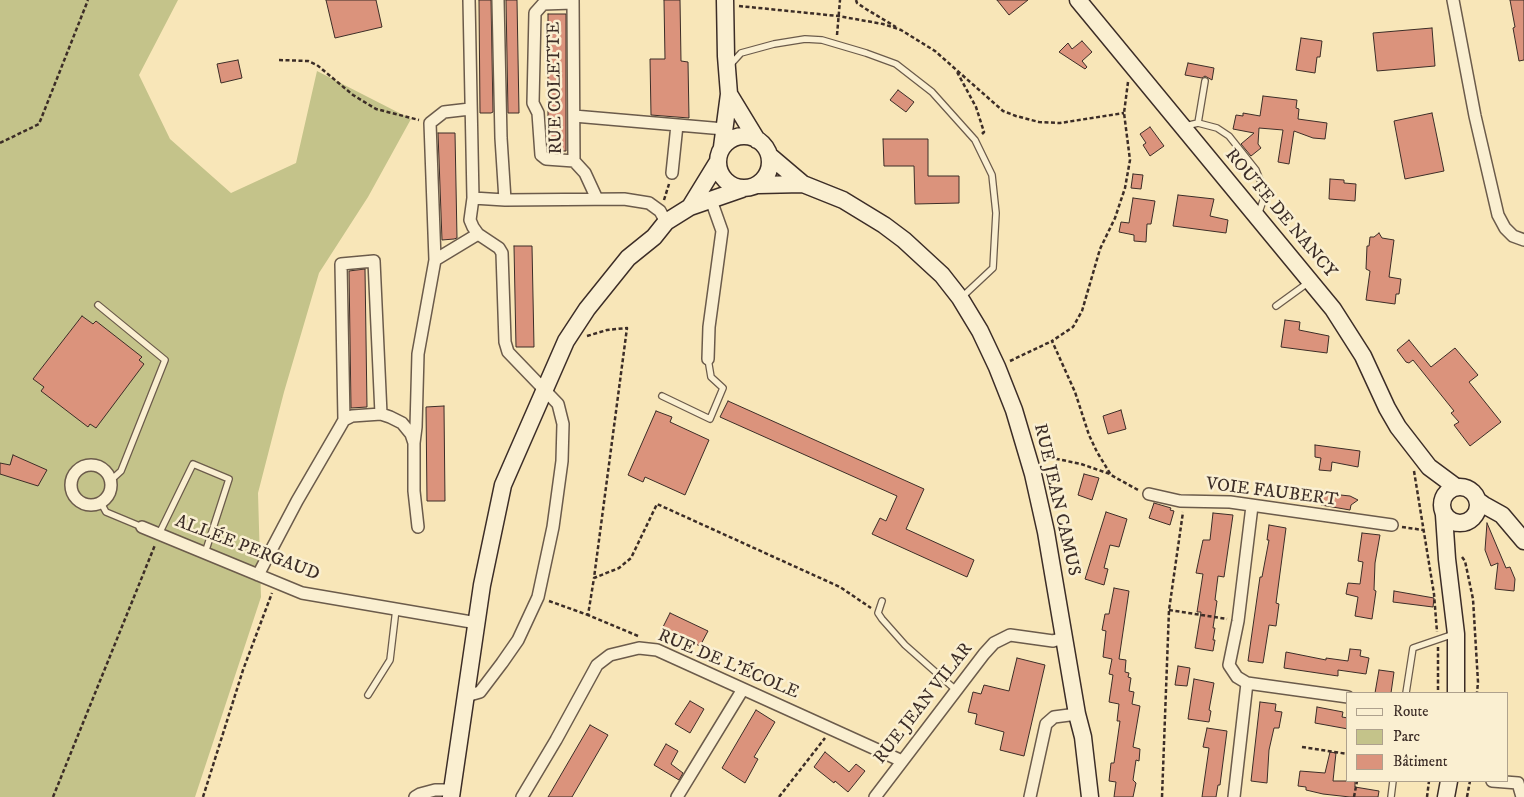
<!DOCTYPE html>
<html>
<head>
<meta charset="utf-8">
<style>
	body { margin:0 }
	#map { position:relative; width:1524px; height:797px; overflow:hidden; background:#f8e6b8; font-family:"IM FELL DW Pica",serif }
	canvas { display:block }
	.legend { position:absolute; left:1346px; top:692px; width:162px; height:90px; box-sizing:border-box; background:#faefd1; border:1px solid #aea18d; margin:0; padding:6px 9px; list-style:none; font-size:15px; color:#3c2d27 }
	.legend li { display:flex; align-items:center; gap:10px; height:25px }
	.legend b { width:25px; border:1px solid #aea18d }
</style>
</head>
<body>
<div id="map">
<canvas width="1524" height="797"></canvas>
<ul class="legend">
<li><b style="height:6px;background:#faefd1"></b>Route</li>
<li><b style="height:14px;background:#c4c38a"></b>Parc</li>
<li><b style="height:14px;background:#db937c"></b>Bâtiment</li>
</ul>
</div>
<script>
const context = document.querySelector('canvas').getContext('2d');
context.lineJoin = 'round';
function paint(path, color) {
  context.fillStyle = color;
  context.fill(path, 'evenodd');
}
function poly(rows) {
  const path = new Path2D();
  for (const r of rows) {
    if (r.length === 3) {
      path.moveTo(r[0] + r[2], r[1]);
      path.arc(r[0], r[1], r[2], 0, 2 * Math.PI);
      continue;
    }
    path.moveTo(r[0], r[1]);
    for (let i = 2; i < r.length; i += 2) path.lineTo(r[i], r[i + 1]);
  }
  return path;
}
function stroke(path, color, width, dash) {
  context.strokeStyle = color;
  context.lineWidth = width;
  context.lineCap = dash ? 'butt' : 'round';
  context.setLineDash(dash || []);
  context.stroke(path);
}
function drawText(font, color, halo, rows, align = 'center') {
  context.font = font + ' "IM FELL DW Pica",serif';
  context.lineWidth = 5;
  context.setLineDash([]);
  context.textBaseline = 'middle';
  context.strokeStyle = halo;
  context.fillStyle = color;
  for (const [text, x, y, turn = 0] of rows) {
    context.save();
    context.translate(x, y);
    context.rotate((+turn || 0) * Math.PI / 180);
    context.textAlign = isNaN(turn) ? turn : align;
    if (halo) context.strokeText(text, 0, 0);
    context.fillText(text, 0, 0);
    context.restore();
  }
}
paint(poly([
	[0,0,178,0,139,75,170,139,231,193,296,163,317,71,411,119,368,197,319,273,284,392,258,493,261,597,195,797,0,797]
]), '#c4c38a');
const building = poly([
	[326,0,376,0,382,27,335,38,326,0],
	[479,0,491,0,493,112,491,113,480,113,479,0],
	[506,0,517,0,519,113,508,113,506,0],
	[664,0,680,0,681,61,688,62,689,118,651,115,650,59,665,59,664,0],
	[997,0,1028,0,1009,15,997,0],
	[1510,0,1524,0,1524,60,1519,61,1513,28,1515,27,1510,0],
	[548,14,566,14,566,151,548,151,548,14],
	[1432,28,1435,66,1377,71,1373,33,1432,28],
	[1301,38,1322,41,1320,57,1317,57,1315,73,1296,70,1301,38],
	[1082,41,1092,52,1082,61,1087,67,1085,69,1059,52,1068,43,1072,49,1082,41],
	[238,60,242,78,221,83,217,64,238,60],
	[1188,63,1214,68,1212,80,1205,76,1202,78,1185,75,1188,63],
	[898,90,914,102,906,112,890,100,898,90],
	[1263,96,1297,100,1296,108,1299,109,1298,119,1327,123,1325,139,1313,138,1294,131,1289,164,1278,162,1283,130,1259,128,1258,144,1261,148,1251,156,1241,144,1254,133,1233,129,1236,115,1243,116,1243,113,1260,116,1263,96],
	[1432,113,1444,171,1405,179,1394,121,1432,113],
	[1150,127,1164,146,1150,156,1143,145,1146,143,1140,134,1150,127],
	[438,133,455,133,457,238,454,239,442,240,438,133],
	[883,139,928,139,928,176,959,176,959,203,915,204,914,166,884,166,883,139],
	[1133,174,1143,175,1141,189,1131,188,1133,174],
	[1330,179,1344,180,1344,183,1356,184,1355,201,1329,199,1330,179],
	[1178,195,1214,199,1210,216,1228,220,1226,233,1173,226,1178,195],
	[1133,198,1155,201,1151,224,1147,224,1146,242,1134,241,1134,235,1119,232,1121,222,1129,223,1133,198],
	[1379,233,1382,238,1394,240,1389,277,1401,279,1399,294,1396,294,1395,304,1366,300,1370,271,1366,269,1367,246,1369,246,1370,237,1374,237,1379,233],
	[514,246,532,246,534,347,516,347,514,246],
	[365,269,367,407,351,408,349,271,365,269],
	[82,316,93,324,96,321,142,357,139,360,144,364,96,428,90,424,88,427,41,391,44,387,33,379,82,316],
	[1285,320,1300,322,1299,330,1329,336,1327,353,1281,347,1285,320],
	[1409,340,1431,367,1455,348,1478,375,1469,382,1501,422,1470,446,1454,425,1459,422,1451,413,1454,411,1413,360,1409,363,1406,362,1397,350,1409,340],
	[728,401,924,489,906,529,974,560,967,577,872,534,880,518,886,521,897,496,720,417,728,401],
	[444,406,445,501,427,501,426,407,444,406],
	[1121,410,1126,429,1108,434,1103,416,1121,410],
	[656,411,672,417,670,422,709,440,685,495,645,477,643,482,628,475,656,411],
	[1315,445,1360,451,1358,467,1332,462,1331,471,1319,470,1321,458,1315,457,1315,445],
	[13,455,47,470,38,486,0,474,0,463,10,465,13,455],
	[1084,474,1099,478,1092,500,1078,495,1084,474],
	[1322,493,1350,496,1358,500,1351,505,1350,510,1321,505,1322,493],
	[1154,503,1171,508,1170,510,1174,511,1170,525,1149,518,1154,503],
	[1106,512,1127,519,1119,547,1110,545,1104,568,1108,569,1104,585,1085,579,1106,512],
	[1213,513,1233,515,1224,577,1218,576,1215,600,1217,601,1213,628,1215,628,1213,640,1215,640,1213,651,1195,648,1201,612,1197,612,1203,574,1196,573,1203,540,1210,540,1213,513],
	[1487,523,1506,568,1510,567,1515,579,1514,591,1495,589,1498,563,1491,566,1485,550,1487,523],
	[1269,525,1286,528,1276,603,1279,604,1276,626,1269,625,1263,663,1248,661,1260,577,1262,577,1269,540,1267,540,1269,525],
	[1362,533,1380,535,1375,563,1374,590,1376,591,1372,619,1355,616,1358,597,1346,594,1348,583,1360,584,1363,562,1358,561,1362,533],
	[1114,588,1129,591,1119,659,1126,660,1125,672,1129,673,1128,677,1131,678,1129,691,1134,692,1132,704,1140,706,1133,747,1140,749,1139,761,1136,760,1133,780,1136,783,1133,797,1114,797,1116,782,1109,781,1111,763,1114,763,1120,721,1117,721,1119,704,1109,702,1113,675,1109,674,1112,659,1103,657,1106,631,1102,630,1105,614,1109,614,1114,588],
	[1394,591,1434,598,1433,607,1393,602,1394,591],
	[670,613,708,631,700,646,662,629,670,613],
	[1350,649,1361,650,1360,656,1369,658,1366,674,1338,670,1338,676,1284,668,1286,652,1326,660,1326,658,1348,661,1350,649],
	[1017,658,1045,665,1024,756,1000,750,1004,732,975,724,977,714,968,712,973,692,981,694,984,685,1009,691,1017,658],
	[1178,666,1190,668,1187,686,1175,685,1178,666],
	[1379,670,1394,672,1391,693,1375,693,1379,670],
	[1194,679,1214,683,1209,710,1211,711,1209,722,1188,719,1194,679],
	[690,701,704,709,690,733,675,724,690,701],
	[1260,702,1276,704,1275,711,1282,712,1279,728,1274,728,1269,750,1267,783,1251,781,1260,702],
	[1317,707,1343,712,1342,717,1348,718,1348,729,1315,723,1317,707],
	[756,710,775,722,754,757,758,759,745,783,722,768,756,710],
	[590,725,608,735,572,797,548,797,590,725],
	[1207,728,1227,731,1220,785,1218,785,1216,797,1202,797,1209,748,1203,747,1207,728],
	[666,744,678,751,671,764,683,773,679,780,654,765,666,744],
	[825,752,849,772,856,764,865,771,848,792,835,781,834,783,814,767,825,752],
	[1330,752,1336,753,1333,781,1355,781,1355,787,1379,791,1378,797,1350,797,1323,794,1306,790,1306,787,1298,786,1300,771,1325,773,1330,752]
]);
paint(building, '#db937c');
stroke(building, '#3c2d27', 1);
const lane = poly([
	[731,64,741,53,774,44,805,39,822,40,866,53,896,64,932,92,975,140,992,175,996,213,993,268,962,297],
	[1198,123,1205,81],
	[1185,126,1198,123,1217,128,1229,136,1256,170,1262,185,1264,198,1258,215],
	[98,305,165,360,121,471,110,481],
	[1276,306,1309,282],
	[662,396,710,419,723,388,711,377,708,359],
	[101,503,106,512,142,527],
	[159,534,193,464,229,479,205,553],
	[882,601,878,613,882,619,905,645,957,691],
	[1406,693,1413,648,1454,634],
	[368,695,390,660,396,609],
	[1391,797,1393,781]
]);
const street = poly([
	[498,0,501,138,505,200],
	[573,0,574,161,585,173,597,199],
	[1453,0,1475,116,1498,215,1505,228,1513,236,1524,240],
	[573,3,543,4,535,13,533,103,538,113,541,155,546,159,574,161],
	[574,116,724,129],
	[672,173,677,125],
	[473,198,505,200,624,199,649,203,660,211,666,222],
	[435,260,478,234],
	[708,359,709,327,722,231,711,200],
	[344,420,341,264,374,261,381,414],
	[414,443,416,427,418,354,435,260,430,123,444,112,470,109],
	[91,485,20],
	[1149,494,1180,501,1230,502,1392,525],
	[142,527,302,593,477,623],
	[258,575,297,501,340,427,344,420,352,416,381,414,390,417,402,423,411,434,414,443,414,491,418,527],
	[1247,683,1348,697],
	[466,696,480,692,502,663,518,640,538,597,553,527,562,461,563,424,558,404,508,352,505,342,502,253,499,248,478,234,473,227,470,220,473,198,469,0],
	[1492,781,1518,783,1522,797],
	[415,797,420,794,435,790,452,790],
	[522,797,556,740,597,665,610,655,639,648,657,650,902,761],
	[677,797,743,689],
	[875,797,984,654,994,643,1010,635,1053,641,1063,638],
	[1030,797,1046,724,1054,717,1077,714],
	[1234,797,1247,683,1237,677,1229,665,1238,621,1252,506]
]);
const secondary = poly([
	[1078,0,1333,309,1363,356,1387,408,1398,427,1429,467,1456,487],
	[729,94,757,140],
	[744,162,26],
	[722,147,729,94,726,56,725,0],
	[770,156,803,184,843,200,884,225,904,240,942,275,960,298,980,331,997,367,1014,410,1033,474,1046,532,1077,714,1083,737,1090,797],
	[758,185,803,184],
	[690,207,717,163],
	[1460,505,18],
	[1477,500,1484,505,1502,515,1524,541],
	[1444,515,1447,559,1456,634,1456,693],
	[451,797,482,585,503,485,566,341,587,309,628,258,654,237,666,222,690,207,742,189],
	[1446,797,1449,781]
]);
stroke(lane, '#6b5b4b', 8);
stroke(street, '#6b5b4b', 14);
stroke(secondary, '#3c2d27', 19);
stroke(poly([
	[856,0,857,3,866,9,896,27],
	[739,6,838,16,883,24,901,30,935,51,1003,111,1016,116,1039,122,1060,123,1124,113],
	[837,35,840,0],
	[279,60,308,61,317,65,353,95,376,109,419,120],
	[957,72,976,107,984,132,982,134],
	[1128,82,1124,113,1130,160,1125,188,1115,218,1100,249,1082,311,1073,327,1052,341,1075,392,1089,435,1097,452,1111,475,1138,490],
	[0,143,39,124,88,0],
	[664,200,669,184],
	[587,336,607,330,627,328,594,578],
	[1010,361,1052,341],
	[1043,456,1081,464,1110,474],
	[1414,471,1434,594,1437,632],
	[1402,527,1423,530],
	[1462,557,1465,561,1473,599,1478,682,1477,693],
	[549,601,588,615],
	[1169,610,1227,619],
	[638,636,588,615,594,578,619,568,631,558,657,504,840,587,871,608],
	[1438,647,1438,693],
	[1302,747,1348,754],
	[53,797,155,545],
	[203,797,243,670,272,593],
	[779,797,825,738],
	[1162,797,1169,610,1183,512],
	[1354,797,1357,781],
	[1427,797,1429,781],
	[1467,797,1470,781]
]), '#3c2d27', 2.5, [4, 2.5]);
stroke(lane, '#faefd1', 5.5);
stroke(street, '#faefd1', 11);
stroke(secondary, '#faefd1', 16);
drawText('18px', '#3c2d27', '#faefd1', [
	["RUE COLETTE",556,88,-91],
	["ROUTE DE NANCY",1280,214,50],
	["VOIE FAUBERT",1272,493,7],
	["RUE JEAN CAMUS",1056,500,77],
	["ALLÉE PERGAUD",247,549,21],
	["RUE DE L'ÉCOLE",728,665,23],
	["RUE JEAN VILAR",924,704,-52]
]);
</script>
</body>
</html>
